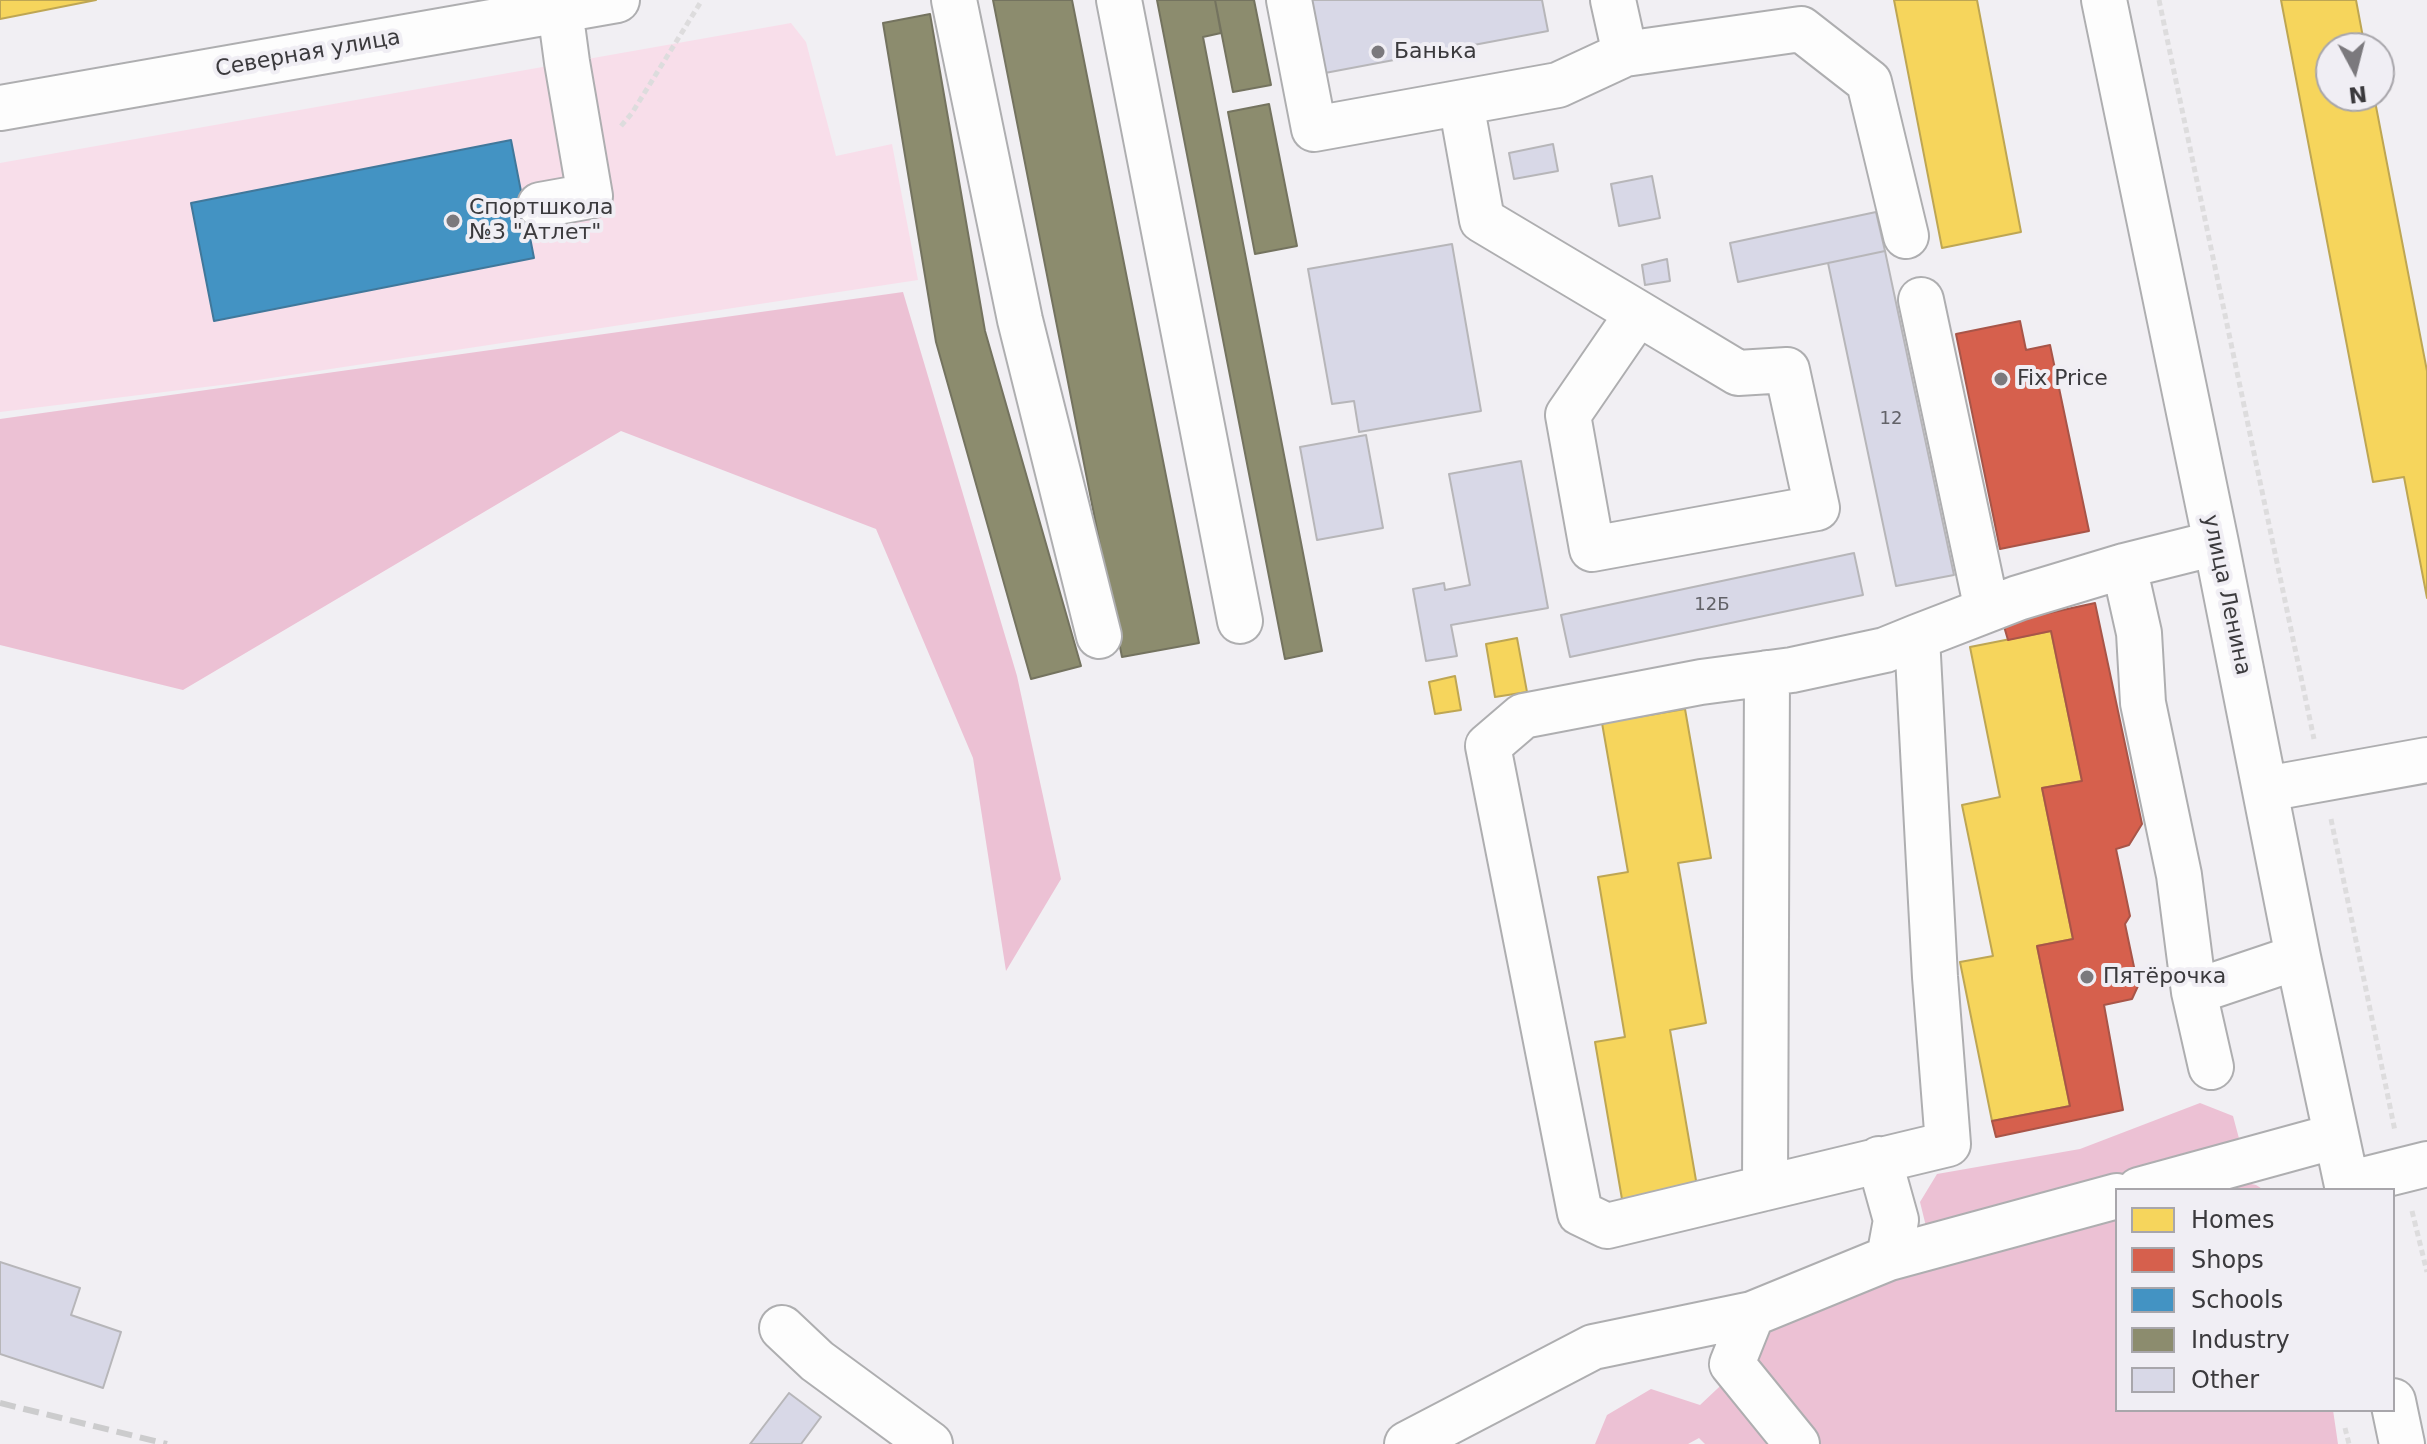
<!DOCTYPE html>
<html>
<head>
<meta charset="utf-8">
<style>
	body { margin:0 }
	#map { position:relative; width:2427px; height:1444px; overflow:hidden; background:#f1eff3; font-family:"DejaVu Sans",sans-serif }
	canvas { display:block }
	.legend { position:absolute; left:2115px; top:1188px; width:280px; height:224px; box-sizing:border-box; background:#f0eef4; border:2px solid #a8a6ab; margin:0; padding:10px 14px; list-style:none; font-size:24px; color:#3b3a3d }
	.legend li { display:flex; align-items:center; gap:16px; height:40px }
	.legend b { width:40px; border:2px solid #a8a6ab }
	.north { position:absolute; left:2315px; top:32px; width:80px; height:80px; box-sizing:border-box; background:#f0eef4; border:2px solid #a8a6ab; border-radius:50%; rotate:173deg; font-size:22px; font-weight:700; line-height:32px; text-align:center; color:#3b3a3d }
	.north::after { content:''; display:block; margin:auto; width:28px; height:36px; background:#7b797d; clip-path:polygon(50% 0,100% 100%,50% 72%,0 100%) }
</style>
</head>
<body>
<div id="map">
<canvas width="2427" height="1444"></canvas>
<ul class="legend">
<li><b style="height:22px;background:#f6d55c"></b>Homes</li>
<li><b style="height:22px;background:#d6604d"></b>Shops</li>
<li><b style="height:22px;background:#4393c3"></b>Schools</li>
<li><b style="height:22px;background:#8c8c6e"></b>Industry</li>
<li><b style="height:22px;background:#d8d8e7"></b>Other</li>
</ul>
<div class="north">N</div>
</div>
<script>
const context = document.querySelector('canvas').getContext('2d');
context.lineJoin = 'round';
function paint(path, color) {
  context.fillStyle = color;
  context.fill(path, 'evenodd');
}
function poly(rows) {
  const path = new Path2D();
  for (const r of rows) {
    path.moveTo(r[0], r[1]);
    for (let i = 2; i < r.length; i += 2) path.lineTo(r[i], r[i + 1]);
  }
  return path;
}
function stroke(path, color, width, dash) {
  context.strokeStyle = color;
  context.lineWidth = width;
  context.lineCap = dash ? 'butt' : 'round';
  context.setLineDash(dash || []);
  context.stroke(path);
}
function drawText(font, color, halo, rows, align = 'center') {
  context.font = font + ' "DejaVu Sans",sans-serif';
  context.lineWidth = 8;
  context.setLineDash([]);
  context.textBaseline = 'middle';
  context.strokeStyle = halo;
  context.fillStyle = color;
  for (const [text, x, y, turn = 0] of rows) {
    context.save();
    context.translate(x, y);
    context.rotate((+turn || 0) * Math.PI / 180);
    context.textAlign = isNaN(turn) ? turn : align;
    if (halo) context.strokeText(text, 0, 0);
    context.fillText(text, 0, 0);
    context.restore();
  }
}
paint(poly([
	[791,23,806,42,836,156,892,144,918,280,238,383,0,412,0,163]
]), '#f8deea');
paint(poly([
	[903,292,1017,676,1061,879,1006,971,973,758,876,529,621,431,183,690,0,645,0,419],
	[2200,1103,2233,1116,2241,1146,2214,1176,2256,1185,2264,1190,2117,1190,2117,1410,2333,1410,2338,1444,1705,1444,1699,1438,1688,1444,1595,1444,1607,1415,1651,1389,1700,1405,1750,1358,1769,1322,1935,1263,1920,1202,1937,1174,2080,1149]
]), '#ecc1d4');
const homes = poly([
	[0,0,96,0,0,19,0,0],
	[1894,0,1977,0,2021,232,1942,248,1894,0],
	[2281,0,2356,0,2365,48,2331,48,2331,96,2374,96,2427,371,2427,598,2404,477,2373,482,2281,0],
	[2051,631,2082,781,2042,788,2073,939,2037,946,2070,1106,1992,1121,1960,962,1993,956,1962,805,2000,797,1970,647,2051,631],
	[1517,638,1527,692,1495,697,1486,644,1517,638],
	[1455,676,1461,710,1435,714,1429,682,1455,676],
	[1685,709,1711,858,1678,863,1706,1023,1670,1030,1698,1192,1623,1205,1595,1042,1625,1037,1598,877,1628,872,1602,723,1685,709]
]);
paint(homes, '#f6d55c');
stroke(homes, '#bea653', 2);
const shops = poly([
	[2020,321,2026,350,2050,345,2089,531,2000,549,1956,334,2020,321],
	[2095,603,2142,824,2129,845,2116,849,2130,916,2125,924,2138,986,2132,999,2104,1005,2123,1110,1996,1137,1992,1121,2070,1106,2037,946,2073,939,2042,788,2082,781,2051,631,2008,640,2003,623,2095,603]
]);
paint(shops, '#d6604d');
stroke(shops, '#a85548', 2);
const schools = poly([
	[511,140,534,258,214,321,191,203,511,140]
]);
paint(schools, '#4393c3');
stroke(schools, '#41789b', 2);
const industry = poly([
	[993,0,1072,0,1199,643,1122,657,993,0],
	[1157,0,1215,0,1221,33,1203,37,1322,651,1285,659,1157,0],
	[1215,0,1254,0,1271,85,1233,92,1215,0],
	[930,14,985,331,1081,666,1031,679,936,342,883,23,930,14],
	[1269,104,1297,246,1255,254,1228,112,1269,104]
]);
paint(industry, '#8c8c6e');
stroke(industry, '#74735f', 2);
const building = poly([
	[1311,0,1542,0,1548,31,1325,73,1311,0],
	[1553,144,1558,171,1514,179,1509,153,1553,144],
	[1652,176,1660,218,1619,226,1611,184,1652,176],
	[1876,212,1885,251,1738,282,1730,243,1876,212],
	[1452,244,1481,411,1359,432,1354,401,1332,404,1308,269,1452,244],
	[1885,251,1954,575,1896,586,1828,263,1885,251],
	[1667,259,1670,281,1645,285,1642,265,1667,259],
	[1366,435,1383,528,1317,540,1300,447,1366,435],
	[1521,461,1548,608,1451,625,1457,656,1426,661,1413,589,1444,583,1445,590,1470,585,1449,474,1521,461],
	[1854,553,1863,595,1570,657,1561,615,1854,553],
	[0,1262,80,1288,71,1315,121,1332,103,1388,0,1354,0,1262],
	[789,1393,821,1417,801,1444,750,1444,789,1393]
]);
paint(building, '#d8d8e7');
stroke(building, '#b7b6b9', 2);
const minor = poly([
	[954,0,1020,320,1099,636],
	[1119,0,1240,621],
	[1289,0,1314,129,1558,85,1625,54,1801,29,1869,82,1906,236],
	[1613,0,1625,54],
	[2104,0,2216,543,2298,957,2348,1190],
	[1461,103,1482,220,1638,313,1738,373,1787,370,1817,508,1592,549,1568,415,1638,313],
	[0,108,617,0],
	[540,205,590,196,567,62,560,10],
	[1921,300,1987,610],
	[2124,566,2139,633,2143,703,2179,875,2194,992,2211,1067],
	[1917,637,1935,977,1948,1144,1607,1226,1580,1213,1488,746,1523,716,1701,682,1792,670,1885,650,1917,637,2018,598,2124,566,2216,543],
	[2266,789,2427,760],
	[2194,992,2298,957],
	[1879,1159,1896,1220,1889,1258],
	[2347,1184,2427,1164],
	[1765,1188,1767,673],
	[2139,1190,2336,1136],
	[1752,1314,1732,1364,1797,1444],
	[782,1328,817,1361,930,1444],
	[2393,1401,2402,1444],
	[1407,1444,1593,1347,1752,1314,1889,1258,2117,1196]
]);
stroke(minor, '#aeaeb0', 48);
stroke(poly([
	[2159,0,2314,739],
	[621,126,632,113,702,0],
	[2331,819,2395,1131],
	[2412,1211,2427,1272],
	[2345,1428,2349,1444]
]), '#dddcdd', 5, [6, 4]);
stroke(minor, '#fdfdfd', 44);
stroke(poly([
	[0,1403,167,1444]
]), '#cccccd', 6, [16, 8]);
for (const [x, y, r, color] of [
	[1378,52,8,"#7b797d"],
	[453,221,8,"#7b797d"],
	[2001,379,8,"#7b797d"],
	[2087,977,8,"#7b797d"]
]) {
  const dot = new Path2D();
  dot.arc(x, y, r, 0, 2 * Math.PI);
  context.fillStyle = color;
  context.fill(dot);
  stroke(dot, '#f0eef4', 3);
}
drawText('18px', '#626268', null, [
	["12",1891,419],
	["12Б",1712,605]
]);
drawText('22px', '#3b3a3d', '#f0eef4', [
	["Банька",1394,52],
	["Спортшкола",469,208],
	["№3 \"Атлет\"",469,233],
	["Fix Price",2017,379],
	["Пятёрочка",2103,977]
], 'left');
drawText('22px', '#3b3a3d', '#f0eef4', [
	["Северная улица",308,54,-10],
	["улица Ленина",2226,595,78]
]);
</script>
</body>
</html>
